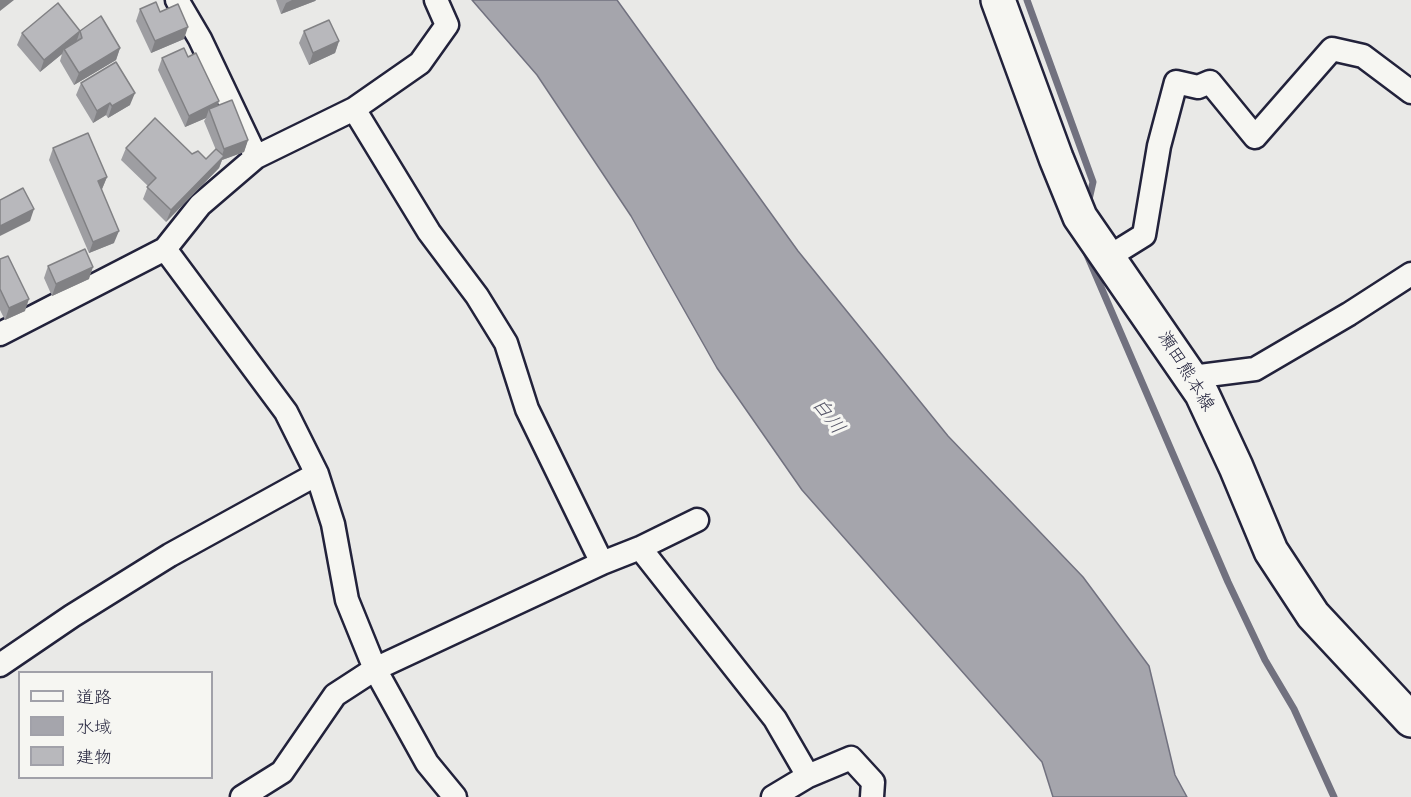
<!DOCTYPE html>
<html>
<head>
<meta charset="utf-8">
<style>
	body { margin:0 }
	#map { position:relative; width:1411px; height:797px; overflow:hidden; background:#e9e9e7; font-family:Mynerve,"Klee One",sans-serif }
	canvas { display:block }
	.legend { position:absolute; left:18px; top:671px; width:195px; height:108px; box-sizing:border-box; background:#f6f6f2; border:2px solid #a1a1a9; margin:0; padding:8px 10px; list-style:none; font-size:18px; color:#22223b }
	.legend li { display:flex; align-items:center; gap:12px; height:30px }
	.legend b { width:30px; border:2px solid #a1a1a9 }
</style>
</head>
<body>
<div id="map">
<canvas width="1411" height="797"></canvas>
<ul class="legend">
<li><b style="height:8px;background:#f6f6f2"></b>道路</li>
<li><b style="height:16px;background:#a5a5ac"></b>水域</li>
<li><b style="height:16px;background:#b8b8bc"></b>建物</li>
</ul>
</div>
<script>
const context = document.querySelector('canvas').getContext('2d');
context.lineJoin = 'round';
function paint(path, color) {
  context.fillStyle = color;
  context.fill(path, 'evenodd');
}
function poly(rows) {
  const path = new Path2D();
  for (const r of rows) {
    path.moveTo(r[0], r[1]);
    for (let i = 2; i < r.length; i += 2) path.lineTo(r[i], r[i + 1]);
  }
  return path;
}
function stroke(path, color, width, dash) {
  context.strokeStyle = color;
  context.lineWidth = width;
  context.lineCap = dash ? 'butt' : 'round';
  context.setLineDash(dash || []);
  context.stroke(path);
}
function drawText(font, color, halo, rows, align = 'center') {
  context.font = font + ' Mynerve,"Klee One",sans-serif';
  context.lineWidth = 6;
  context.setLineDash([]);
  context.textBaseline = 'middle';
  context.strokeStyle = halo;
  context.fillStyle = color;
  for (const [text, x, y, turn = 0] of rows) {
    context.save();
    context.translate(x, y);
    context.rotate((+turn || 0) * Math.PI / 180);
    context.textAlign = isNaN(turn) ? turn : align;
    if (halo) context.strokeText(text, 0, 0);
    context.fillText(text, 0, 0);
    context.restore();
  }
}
const water = poly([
	[472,0,617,0,798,251,948,436,1083,577,1149,666,1175,775,1187,797,1053,797,1042,762,802,490,717,368,631,216,537,75,472,0]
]);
paint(water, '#a5a5ac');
stroke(water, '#71717f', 1.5);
stroke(poly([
	[1027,0,1093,182,1088,204],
	[1085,250,1228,582,1265,660,1294,709,1334,797]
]), '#71717f', 7);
const minor = poly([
	[177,0,200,39,256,157],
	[354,109,429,232,477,296,506,343,527,409,602,563,640,548,775,719,808,776,773,797],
	[165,249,286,412,317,474,333,524,347,600,375,669,427,763,455,797],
	[1107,258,1144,235,1159,146,1176,82,1198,87,1210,82,1255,137,1332,49,1363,56,1411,92],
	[0,334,165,249,200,205,256,157,354,109,420,63,447,25,436,0],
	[1192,377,1255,369,1349,314,1411,274],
	[640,548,697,520],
	[0,665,72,616,170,555,317,474],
	[808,776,851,758,873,782,872,797],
	[242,797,282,772,335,695,375,669,602,563]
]);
const secondary = poly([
	[998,0,1056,158,1080,217,1202,394,1236,467,1271,551,1313,615,1411,720]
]);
stroke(minor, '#22223b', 27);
stroke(secondary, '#22223b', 38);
stroke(minor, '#f6f6f2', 22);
stroke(secondary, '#f6f6f2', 33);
paint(poly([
	[276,0,316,0,315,1,281,14],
	[140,9,160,12,184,39,151,53,136,21],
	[80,31,120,48,116,60,74,85,60,61,62,54,40,72,17,45,22,33],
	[304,31,339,41,335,53,309,65,299,43],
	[188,57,217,106,248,140,244,152,222,160,219,168,166,222,143,199,148,186,121,160,126,148,192,154,206,159,216,150,204,121,206,118,185,127,158,70,162,58],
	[81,83,130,105,108,118,106,115,93,123,76,95],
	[53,148,107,177,102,189,101,189,114,243,89,253,49,160],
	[0,259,25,311,5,320,0,310],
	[48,266,89,279,52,296,44,278]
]), '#9e9ea2');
paint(poly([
	[0,0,14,0,0,11],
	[292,0,316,0,315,1,281,14,286,3],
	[188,27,184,39,151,53,155,41],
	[80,31,76,43,64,49,62,54,40,72,44,60],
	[339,41,335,53,309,65,313,53],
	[120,48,116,60,74,85,79,73],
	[135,93,130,105,108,118,112,106],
	[219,101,215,113,209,109,206,118,185,127,189,116],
	[110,103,106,115,93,123,97,111],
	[248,140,244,152,222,160,219,168,166,222,171,210,221,159,224,149],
	[107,177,102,189,93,192,98,181],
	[34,209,30,221,0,236,0,226],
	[119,231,114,243,89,253,93,242],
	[93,267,89,279,52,296,56,284],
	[29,299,25,311,5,320,9,308]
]), '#818184');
const building = poly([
	[156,2,160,12,178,4,188,27,155,41,140,9,156,2],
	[58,3,80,31,44,60,22,33,58,3],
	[101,16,120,48,79,73,64,49,82,38,80,31,101,16],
	[329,20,339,41,313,53,304,31,329,20],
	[184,48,188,57,196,53,219,101,189,116,162,58,184,48],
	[116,62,135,93,112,106,110,103,97,111,81,83,116,62],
	[232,100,248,140,224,149,209,109,232,100],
	[155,118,192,154,198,151,206,159,216,149,224,156,171,210,147,187,156,178,126,148,155,118],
	[88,133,107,177,98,181,119,231,93,242,53,148,88,133],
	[23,188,34,209,0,226,0,200,23,188],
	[85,249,93,267,56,284,48,266,85,249],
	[8,256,29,299,9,308,0,289,0,259,8,256]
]);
paint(building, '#b8b8bc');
stroke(building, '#818184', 1.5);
drawText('18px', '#22223b', '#f6f6f2', [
	["瀬田熊本線",1185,372,58]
]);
drawText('italic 20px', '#565668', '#f6f6f2', [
	["白川",827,417,53]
]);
</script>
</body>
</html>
